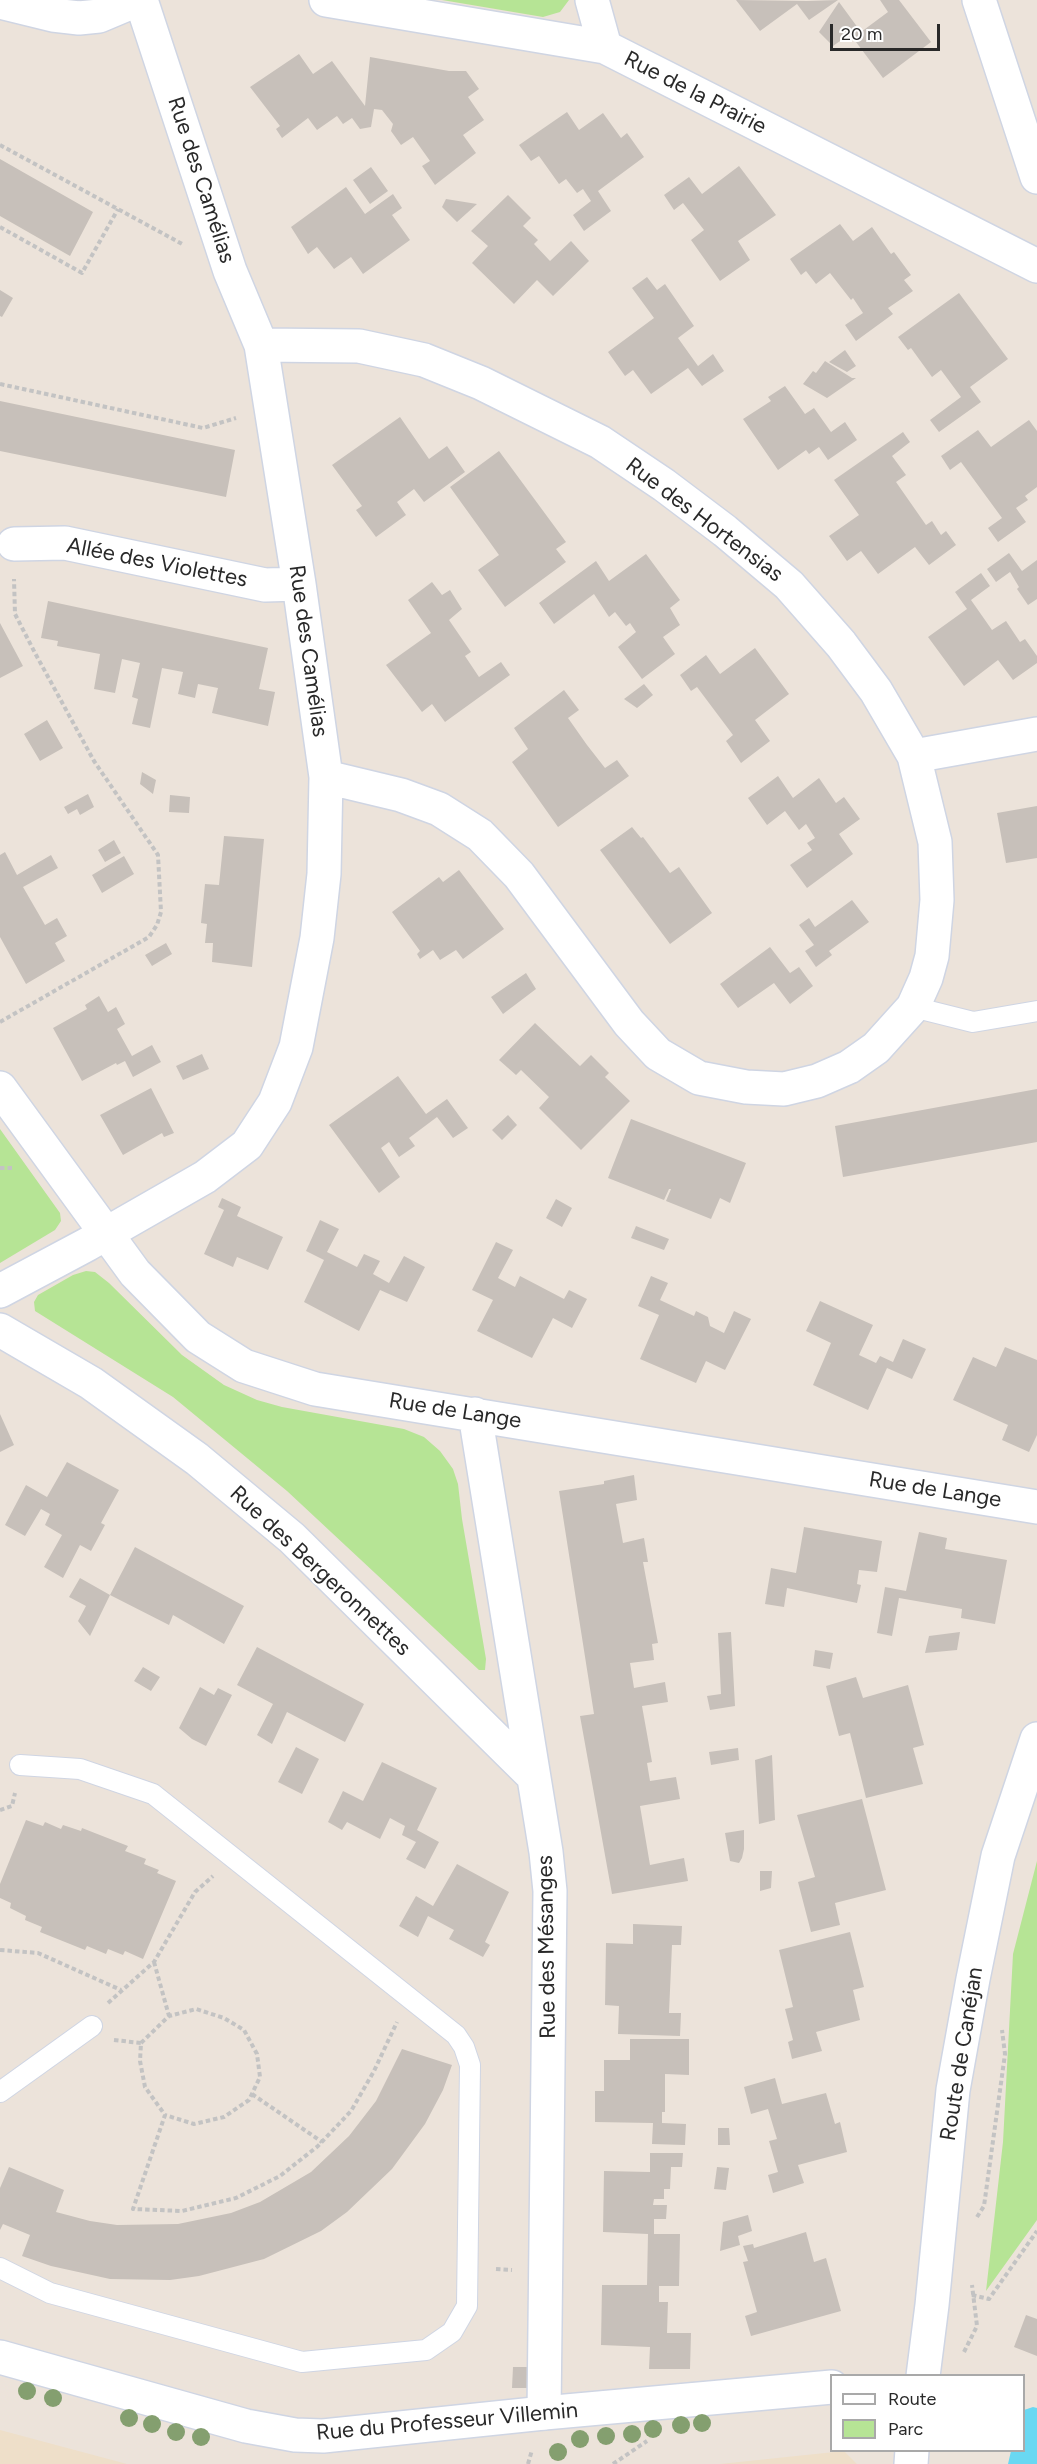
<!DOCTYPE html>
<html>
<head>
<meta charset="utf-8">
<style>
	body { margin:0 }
	#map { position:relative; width:1037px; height:2464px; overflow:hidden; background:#ece3da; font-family:Figtree,sans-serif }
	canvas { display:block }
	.legend { position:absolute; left:830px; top:2374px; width:195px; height:78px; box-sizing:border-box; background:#fff; border:2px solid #a9a9a9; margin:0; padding:8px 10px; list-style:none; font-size:18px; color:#292929 }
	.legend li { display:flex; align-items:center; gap:12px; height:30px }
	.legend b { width:30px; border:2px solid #a9a9a9 }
	.scale { position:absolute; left:830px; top:24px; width:110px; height:27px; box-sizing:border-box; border:3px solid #292929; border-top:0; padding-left:8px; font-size:18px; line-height:21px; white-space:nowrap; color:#292929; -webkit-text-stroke:4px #fff; paint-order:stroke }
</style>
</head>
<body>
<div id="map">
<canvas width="1037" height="2464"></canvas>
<ul class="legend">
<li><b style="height:8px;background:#fff"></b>Route</li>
<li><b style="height:16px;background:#b6e495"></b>Parc</li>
</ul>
<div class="scale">20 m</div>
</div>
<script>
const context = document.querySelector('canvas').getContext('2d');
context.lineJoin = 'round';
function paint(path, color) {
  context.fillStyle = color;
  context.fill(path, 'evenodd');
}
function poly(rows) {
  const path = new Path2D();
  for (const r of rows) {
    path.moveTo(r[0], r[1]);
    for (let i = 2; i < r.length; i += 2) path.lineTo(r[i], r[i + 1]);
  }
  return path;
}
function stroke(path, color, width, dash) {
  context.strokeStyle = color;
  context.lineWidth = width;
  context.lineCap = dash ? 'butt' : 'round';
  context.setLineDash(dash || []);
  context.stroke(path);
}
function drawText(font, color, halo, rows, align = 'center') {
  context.font = font + ' Figtree,sans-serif';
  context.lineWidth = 4.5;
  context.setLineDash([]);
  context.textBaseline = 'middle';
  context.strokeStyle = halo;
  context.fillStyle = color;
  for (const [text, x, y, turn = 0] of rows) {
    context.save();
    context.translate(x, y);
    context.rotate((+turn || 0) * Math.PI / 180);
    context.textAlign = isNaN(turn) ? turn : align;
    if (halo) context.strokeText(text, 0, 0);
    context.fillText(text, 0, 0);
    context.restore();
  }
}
paint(poly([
	[0,2430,127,2464,0,2464],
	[844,2451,857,2464,720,2464]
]), '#eedfc9');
paint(poly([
	[442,0,569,0,560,12,543,17],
	[0,1129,60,1213,61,1221,55,1230,0,1263],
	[86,1271,95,1272,109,1283,182,1355,224,1385,257,1400,282,1407,404,1429,424,1437,440,1451,453,1469,458,1484,462,1519,486,1659,485,1670,479,1670,287,1491,173,1397,35,1311,34,1302,38,1295,73,1275],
	[1037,1861,1037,2220,986,2291,1003,2142,1013,1954]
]), '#b6e495');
paint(poly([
	[1033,2407,1037,2408,1037,2464,1008,2464,1011,2451,1024,2450,1024,2410]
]), '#69d8f2');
paint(poly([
	[736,0,807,1,838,0,809,20,797,4,760,31],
	[880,0,899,0,931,42,883,78,850,34,833,46,819,32,839,2,861,32,888,12],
	[299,54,313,74,332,61,365,106,370,57,449,71,466,71,479,89,468,97,484,120,463,135,476,153,435,185,422,166,430,161,413,137,401,145,391,131,393,124,382,110,374,109,371,127,360,129,352,118,343,124,337,116,317,130,308,118,282,138,276,129,280,126,250,87],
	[567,112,579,130,603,113,621,138,627,133,644,157,598,191,611,211,584,231,573,215,591,201,583,189,577,193,566,179,559,184,539,156,531,161,519,145],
	[0,159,93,212,70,256,0,216],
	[739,166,776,215,738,241,750,260,720,281,691,240,704,230,683,203,674,210,664,195,689,177,702,194],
	[371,167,388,191,370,204,353,180],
	[346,187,365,214,393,194,402,208,392,215,410,240,363,274,351,257,334,269,317,247,308,254,291,227],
	[508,195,531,218,523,226,538,240,534,244,550,261,571,241,589,261,553,296,537,280,514,304,472,263,488,246,471,231],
	[446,199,477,204,457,222,442,207],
	[840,224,853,241,872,227,891,254,894,252,911,275,904,280,913,291,888,308,893,314,856,341,845,325,863,313,853,298,851,300,830,273,816,284,806,271,801,275,790,259],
	[647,277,657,290,665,284,694,326,678,338,698,366,713,354,724,371,702,386,688,368,651,394,633,370,625,376,608,352,654,318,632,288],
	[0,290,13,298,2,317,0,316],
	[959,293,1008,359,970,387,981,402,939,432,930,420,961,397,941,370,932,377,911,348,908,350,898,337],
	[845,350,856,366,847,372,829,362],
	[825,361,852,378,856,378,827,398,803,384,813,371,816,373],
	[785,386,805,414,814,408,831,432,845,422,857,440,828,460,819,447,809,454,806,450,778,470,743,419,771,401,768,397],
	[0,401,235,450,226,497,0,451],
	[400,417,429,459,447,446,465,472,424,502,414,489,397,502,406,515,376,537,356,510,362,506,332,465],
	[1029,420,1037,431,1037,487,1025,496,1028,500,1016,508,1026,522,998,542,988,528,1002,518,961,462,950,470,941,456,978,430,991,447],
	[903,432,910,442,892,456,906,475,896,482,926,525,932,521,941,535,946,531,956,545,929,565,915,547,878,574,861,551,847,561,829,536,859,515,834,480],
	[499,451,566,542,556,549,566,562,505,607,478,570,499,555,450,487],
	[1009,553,1022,571,1037,560,1037,599,1028,605,1017,589,1019,587,1010,572,996,582,987,569],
	[646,554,680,600,670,608,680,625,663,637,675,654,642,679,618,647,636,632,630,623,626,626,615,612,609,617,594,594,554,624,539,603,596,561,609,581],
	[981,573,990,586,971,600,992,630,1006,621,1020,642,1025,639,1037,656,1037,663,1013,680,998,660,964,686,928,637,967,609,955,592],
	[432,582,442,595,450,590,462,609,449,620,471,652,465,656,479,677,501,662,510,675,445,722,432,704,422,712,386,665,431,633,408,600],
	[48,601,268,648,259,689,275,692,268,726,212,713,218,688,198,684,195,698,178,694,183,672,162,668,150,728,132,724,138,699,132,697,140,663,122,659,115,693,94,689,100,654,57,646,58,641,41,638],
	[0,623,23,666,0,678],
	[755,648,789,694,755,720,770,741,741,763,726,741,733,735,697,687,691,691,680,675,706,655,720,674],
	[644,684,653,695,637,708,624,699],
	[564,690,579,710,568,718,587,745,605,768,617,760,629,776,558,827,512,762,528,749,514,728],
	[47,720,63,748,40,761,24,734],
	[142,772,156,780,153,794,140,784],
	[778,776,793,798,819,778,836,803,844,797,860,819,839,834,853,854,807,888,790,865,812,850,807,843,815,838,806,824,799,830,785,811,767,825,748,798],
	[88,794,94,807,80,815,77,809,68,814,64,807],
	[170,795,190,797,189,813,169,812],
	[1037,806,1037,858,1006,863,997,813],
	[632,827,641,838,643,837,670,873,679,867,712,913,670,944,600,850],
	[224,836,264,839,252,967,212,962,213,943,205,943,207,924,201,923,205,884,219,885],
	[114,840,121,853,105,862,98,850],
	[5,852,17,875,51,855,58,868,23,887,45,925,57,918,67,936,55,943,65,961,26,984,0,937,0,855],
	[124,856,134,874,102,893,92,875],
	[459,870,504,929,463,959,456,950,440,960,433,950,420,959,417,954,420,951,392,912,439,877,443,882],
	[852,900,869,922,829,951,832,955,816,967,805,951,814,945,799,925,809,918,815,927],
	[166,943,172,954,152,966,145,955],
	[770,947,790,973,799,967,813,986,790,1004,774,983,738,1008,720,984],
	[526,973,536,989,503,1014,491,997],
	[99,996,108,1012,116,1007,125,1024,117,1029,132,1056,152,1045,161,1062,133,1077,125,1061,117,1065,116,1063,82,1081,53,1028,87,1009,85,1005],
	[535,1023,580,1066,591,1055,609,1073,605,1077,630,1101,581,1150,539,1108,549,1097,521,1070,516,1075,499,1060],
	[202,1054,209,1069,183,1080,176,1066],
	[398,1076,426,1114,447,1099,468,1128,453,1138,437,1117,409,1138,415,1146,399,1157,389,1142,381,1148,400,1177,379,1193,329,1125],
	[151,1088,174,1133,164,1137,162,1133,123,1155,100,1115],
	[1037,1089,1037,1142,843,1177,835,1126],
	[508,1115,517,1125,502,1140,492,1130],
	[631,1119,746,1163,730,1203,720,1198,711,1219,666,1201,671,1189,669,1189,664,1200,608,1178],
	[222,1198,241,1207,237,1216,283,1237,268,1270,237,1257,233,1267,204,1254,224,1210,218,1207],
	[556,1199,572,1208,562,1227,546,1218],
	[320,1220,339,1229,327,1252,357,1267,364,1254,380,1261,373,1274,389,1283,404,1256,425,1267,407,1302,380,1290,359,1331,304,1302,324,1260,306,1251],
	[636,1226,669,1239,664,1250,631,1238],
	[496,1242,513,1250,498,1278,515,1287,520,1276,564,1299,569,1290,587,1299,572,1328,553,1318,532,1358,477,1331,493,1300,472,1290],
	[651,1276,668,1283,660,1300,694,1316,696,1311,708,1317,710,1326,724,1333,734,1311,751,1319,725,1370,706,1361,696,1383,640,1359,659,1315,638,1306],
	[820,1301,873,1325,859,1355,876,1363,880,1356,893,1362,903,1339,926,1349,912,1379,887,1368,868,1410,813,1385,831,1343,806,1331],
	[1005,1347,1037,1360,1037,1435,1029,1452,1002,1440,1008,1425,953,1400,973,1357,996,1367],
	[0,1414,14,1445,0,1452],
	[67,1462,119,1490,101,1523,105,1525,91,1551,80,1545,63,1578,44,1567,62,1535,45,1525,50,1514,41,1509,25,1536,5,1525,26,1485,47,1497],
	[634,1475,637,1500,616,1504,623,1543,644,1538,648,1562,643,1562,658,1643,652,1644,654,1660,630,1663,634,1688,665,1682,668,1702,642,1706,652,1762,647,1763,650,1781,676,1777,680,1799,640,1806,650,1865,684,1858,688,1881,612,1894,580,1716,594,1714,559,1491,604,1484,604,1481],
	[804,1527,882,1541,877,1572,859,1570,857,1584,861,1585,857,1603,787,1588,784,1607,765,1604,771,1568,796,1573],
	[919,1532,947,1538,945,1549,1007,1560,995,1624,961,1618,962,1609,899,1598,892,1636,877,1633,885,1587,906,1591],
	[135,1547,244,1606,224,1644,173,1615,169,1625,110,1595],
	[80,1578,110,1595,90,1636,78,1621,86,1606,69,1597],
	[731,1632,735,1706,710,1710,707,1696,721,1694,718,1633],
	[960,1632,957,1650,925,1653,929,1636],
	[257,1647,364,1704,345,1742,287,1712,272,1744,257,1735,273,1704,237,1685],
	[815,1650,833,1653,830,1669,813,1666],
	[143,1667,160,1677,151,1691,134,1681],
	[856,1677,863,1698,908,1685,924,1745,913,1748,923,1784,866,1798,850,1733,839,1736,826,1686],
	[200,1687,214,1695,218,1688,232,1695,206,1746,192,1739,179,1728],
	[296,1747,319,1759,302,1794,278,1782],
	[738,1748,739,1760,711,1765,709,1752],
	[772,1755,775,1820,759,1824,755,1760],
	[382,1762,437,1788,417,1830,439,1842,425,1869,406,1859,416,1842,402,1835,405,1826,390,1818,380,1839,347,1822,342,1830,328,1822,343,1791,363,1801],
	[862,1799,886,1890,835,1903,840,1925,811,1932,798,1882,815,1877,797,1815],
	[26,1820,43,1826,45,1822,61,1829,63,1825,81,1831,82,1828,128,1846,125,1851,146,1859,144,1864,159,1870,157,1873,176,1881,143,1959,125,1951,123,1955,108,1949,106,1954,87,1946,85,1950,40,1932,42,1927,25,1920,26,1916,10,1908,11,1903,0,1898,0,1884],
	[744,1830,744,1849,742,1858,739,1863,730,1861,725,1833],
	[457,1864,509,1892,485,1942,490,1945,483,1957,449,1939,454,1930,428,1916,418,1937,399,1926,416,1896,433,1906],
	[760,1871,772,1871,771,1888,760,1891],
	[633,1924,682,1926,681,1945,672,1945,669,2013,681,2013,680,2036,618,2034,619,2006,605,2005,606,1943,633,1944],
	[850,1932,864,1987,853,1990,860,2020,816,2032,822,2051,792,2059,788,2042,793,2040,785,2009,793,2007,779,1950],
	[630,2039,689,2039,689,2075,665,2074,665,2112,662,2112,662,2123,686,2124,685,2145,652,2144,653,2123,595,2122,595,2091,604,2091,604,2060,630,2060],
	[402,2049,452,2065,443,2090,425,2124,392,2169,347,2212,321,2231,264,2259,199,2276,170,2280,110,2279,51,2266,22,2256,30,2235,3,2224,0,2230,0,2188,9,2167,64,2190,56,2212,90,2221,117,2225,178,2224,231,2213,260,2202,311,2172,349,2136,376,2101],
	[775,2078,782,2104,826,2093,835,2124,840,2122,847,2152,798,2165,804,2183,773,2193,768,2175,778,2172,769,2141,777,2139,768,2109,751,2114,744,2087],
	[718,2128,729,2128,730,2145,718,2145],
	[650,2153,683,2153,682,2167,671,2167,670,2189,664,2189,664,2199,654,2199,653,2205,667,2205,666,2219,654,2219,654,2234,680,2234,679,2286,659,2286,659,2302,668,2302,667,2333,691,2333,690,2369,649,2369,650,2347,601,2345,602,2285,647,2285,648,2234,603,2232,604,2171,650,2172],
	[717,2167,729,2168,726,2190,714,2189],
	[748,2215,752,2231,738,2236,740,2245,720,2251,723,2222],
	[806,2232,814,2262,826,2258,841,2311,751,2336,745,2316,757,2312,743,2262,748,2261,743,2246,753,2244,754,2248],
	[1026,2315,1037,2319,1037,2356,1014,2347],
	[513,2367,532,2367,532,2388,512,2388]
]), '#c7c0ba');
const service = poly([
	[913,1007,973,1022,1037,1011],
	[0,2092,92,2026],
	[0,2268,50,2293,302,2362,426,2350,452,2332,467,2306,470,2065,464,2047,456,2035,153,1794,80,1769,20,1765]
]);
const minor = poly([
	[326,0,605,47,1037,266],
	[592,0,605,47],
	[979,0,1037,177],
	[0,2,53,15,79,18,99,16,137,0],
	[261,345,359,346,424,360,481,383,600,442,664,485,725,531,789,585,841,644,876,691,914,756,935,842,937,900,932,956,926,978,913,1007,876,1048,849,1067,817,1081,784,1089,746,1087,699,1078,658,1054,629,1023,519,875,480,835,439,809,401,795,326,777],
	[14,544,65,543,265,585,299,584],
	[914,756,1037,734],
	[0,1088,135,1273,198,1337,244,1366,315,1389,1037,1507],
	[0,1291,88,1244,205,1177,247,1145,275,1102,296,1047,317,938,324,874,326,777,299,584,261,345,230,271,141,0],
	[0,1330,91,1383,197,1459,292,1538,532,1775],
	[475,1414,546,1852,550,1891,544,2413]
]);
const tertiary = poly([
	[0,2357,246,2426,295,2435,323,2436,544,2413,832,2387],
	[923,2376,932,2305,953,2090,973,1979,998,1856,1037,1739],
	[911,2464,912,2450]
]);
stroke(service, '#cfd5e3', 22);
stroke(minor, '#cfd5e3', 36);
stroke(tertiary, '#cfd5e3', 36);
stroke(poly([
	[0,145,184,245],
	[0,227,82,273,118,209],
	[0,384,203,428,236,418],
	[0,1022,149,937,157,925,161,912,158,855,94,761,35,653,15,614,14,579],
	[0,1168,14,1168],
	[0,1810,12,1806,15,1793],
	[0,1950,38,1953,121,1990],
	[154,1962,169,2016],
	[108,2003,154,1962,195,1892,213,1876],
	[114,2040,141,2043,140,2061,145,2087,165,2115,133,2209,182,2211,236,2198,280,2176,318,2146,351,2111,374,2071,397,2022],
	[141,2043,169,2016,196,2009,224,2018,244,2030,257,2054,260,2077,249,2100,224,2117,194,2124,165,2115],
	[252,2094,322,2142],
	[977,2217,984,2206,1005,2054,1002,2030],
	[496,2269,512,2270],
	[972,2295,989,2299,1037,2231],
	[964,2352,977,2326,972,2285],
	[528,2464,532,2450],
	[613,2464,647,2441]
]), '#c3c3c3', 4, [4.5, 3]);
stroke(service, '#fff', 20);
stroke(minor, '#fff', 33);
stroke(tertiary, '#fff', 33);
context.fillStyle = '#849f6f';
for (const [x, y] of [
	[27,2391],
	[53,2398],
	[129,2418],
	[702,2423],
	[152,2424],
	[681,2425],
	[653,2429],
	[176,2432],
	[632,2434],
	[606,2436],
	[201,2437],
	[580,2439],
	[558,2452]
]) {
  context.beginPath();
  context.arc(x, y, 9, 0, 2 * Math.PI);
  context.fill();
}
drawText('22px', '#292929', '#fff', [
	["Rue de la Prairie",695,93,27],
	["Rue des Camélias",201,180,72],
	["Rue des Hortensias",704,520,37],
	["Allée des Violettes",157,563,11],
	["Rue des Camélias",308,651,82],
	["Rue de Lange",455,1411,9],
	["Rue de Lange",935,1490,9],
	["Rue des Bergeronnettes",320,1571,43],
	["Rue des Mésanges",547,1947,-91],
	["Route de Canéjan",962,2054,-81],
	["Rue du Professeur Villemin",447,2422,-5]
]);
</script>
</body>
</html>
